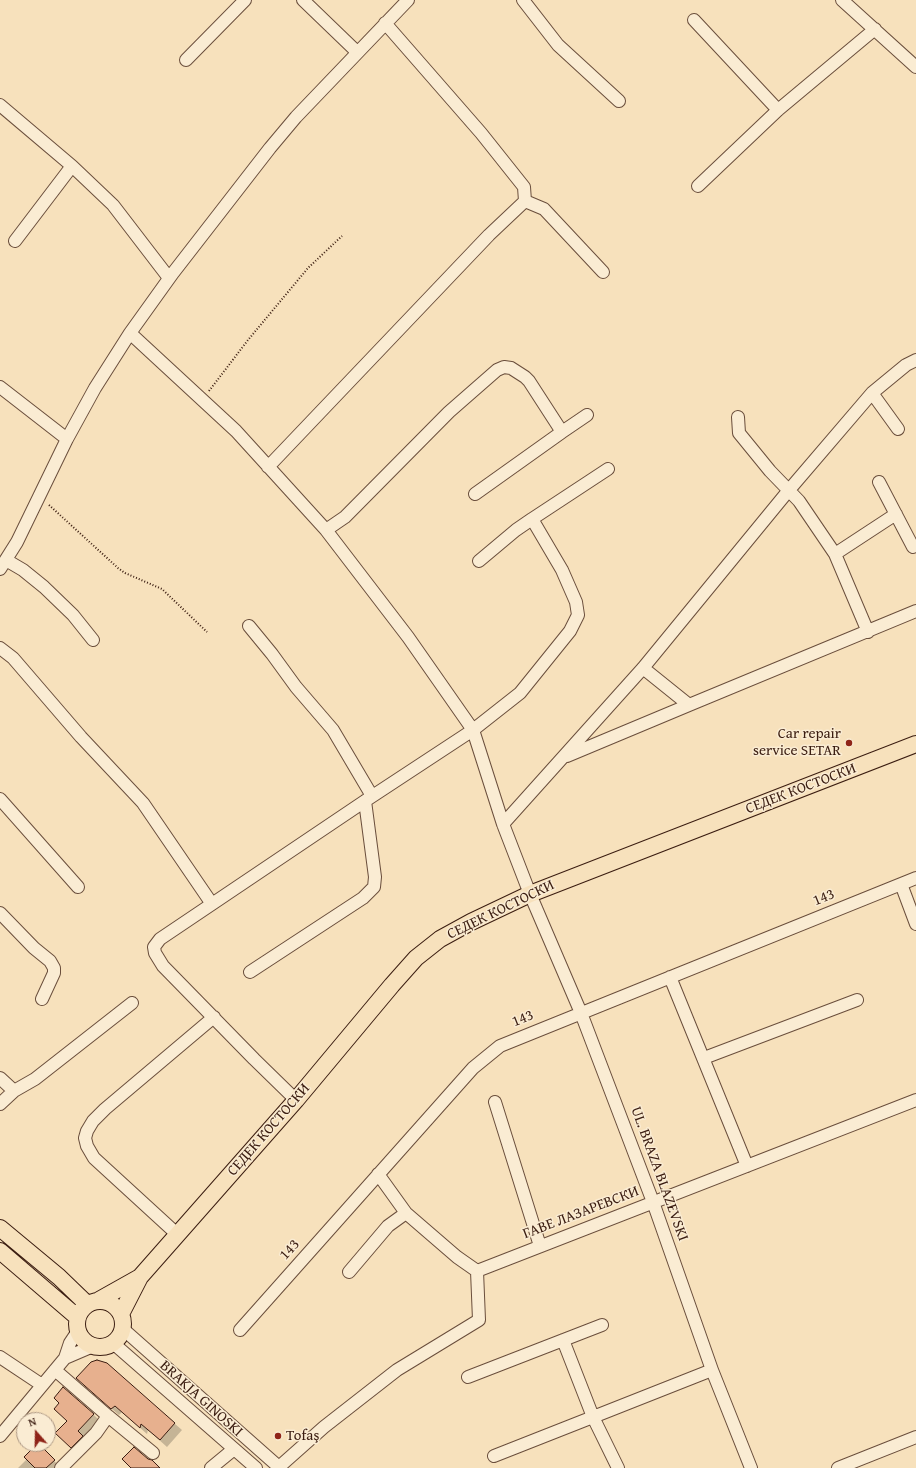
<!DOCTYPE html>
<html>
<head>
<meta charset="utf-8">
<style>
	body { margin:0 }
	#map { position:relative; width:916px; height:1468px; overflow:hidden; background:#f7e1bc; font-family:"Gentium Book Plus",serif }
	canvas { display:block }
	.north { position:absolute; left:16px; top:1412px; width:40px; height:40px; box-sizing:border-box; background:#faecd3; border:1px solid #ae9985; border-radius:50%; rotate:340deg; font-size:11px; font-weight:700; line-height:16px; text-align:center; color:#3b1d11 }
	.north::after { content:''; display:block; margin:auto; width:14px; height:18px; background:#8f2418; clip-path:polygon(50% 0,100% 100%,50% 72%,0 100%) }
</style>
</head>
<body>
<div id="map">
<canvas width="916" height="1468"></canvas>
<div class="north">N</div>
</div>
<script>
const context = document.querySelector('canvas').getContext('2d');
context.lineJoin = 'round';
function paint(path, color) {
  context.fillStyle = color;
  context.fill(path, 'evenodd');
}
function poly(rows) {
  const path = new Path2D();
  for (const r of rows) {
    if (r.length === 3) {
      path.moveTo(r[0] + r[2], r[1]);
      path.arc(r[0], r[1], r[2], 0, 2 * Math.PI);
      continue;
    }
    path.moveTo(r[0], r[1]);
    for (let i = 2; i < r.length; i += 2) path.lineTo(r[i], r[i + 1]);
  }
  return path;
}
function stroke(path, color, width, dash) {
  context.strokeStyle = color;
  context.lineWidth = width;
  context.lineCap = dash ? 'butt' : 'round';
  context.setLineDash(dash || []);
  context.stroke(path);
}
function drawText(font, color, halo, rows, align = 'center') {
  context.font = font + ' "Gentium Book Plus",serif';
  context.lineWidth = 3;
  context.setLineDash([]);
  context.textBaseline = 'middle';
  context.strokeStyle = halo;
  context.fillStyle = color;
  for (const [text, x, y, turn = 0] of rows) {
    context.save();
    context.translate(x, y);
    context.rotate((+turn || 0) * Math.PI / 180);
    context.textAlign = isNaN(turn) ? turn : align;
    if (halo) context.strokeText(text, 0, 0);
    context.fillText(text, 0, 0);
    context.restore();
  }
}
paint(poly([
	[106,1364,182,1430,167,1447,148,1430,147,1434,122,1412,119,1415,84,1385],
	[93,1414,100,1421,78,1453,57,1433],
	[38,1444,61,1468,18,1468,27,1459]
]), '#0003');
const building = poly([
	[97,1360,107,1363,175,1423,160,1440,141,1424,140,1428,115,1406,111,1409,76,1378,91,1362,97,1360],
	[63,1387,94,1414,78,1431,83,1436,71,1448,55,1433,67,1421,54,1409,59,1403,54,1398,63,1387],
	[37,1444,39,1444,55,1460,46,1468,35,1468,24,1457,37,1444],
	[134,1447,148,1459,152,1460,160,1468,131,1468,122,1459,134,1447]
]);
paint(building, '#e7b08e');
stroke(building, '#3b1d11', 1);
const minor = poly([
	[303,0,357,52],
	[523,0,558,45,619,101],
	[842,0,916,67],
	[694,20,778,110],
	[186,60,245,0],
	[0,105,72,166,113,205,169,278],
	[698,186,778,110,875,29],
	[525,201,544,209,603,272],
	[15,241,72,166],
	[130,333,236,431,326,530,408,637,473,730,503,824,530,894,581,1013,653,1202,712,1370,751,1468],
	[0,387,67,439],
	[872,393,898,429],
	[738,417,739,433,770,471,799,501,835,554,868,632],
	[268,467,489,235,525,201,524,187,481,133,385,23],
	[879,482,913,547],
	[475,494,562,432],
	[532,519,608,469],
	[326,530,345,517,449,412,497,370,504,367,511,368,525,377,529,381,562,432,587,415],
	[835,554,896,514],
	[6,560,23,570,44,587,73,615,93,640],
	[0,569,17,542,67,439,95,388,130,333,173,273,270,148,296,117,408,0],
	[249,626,272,654,296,687,333,730,372,796],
	[0,648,13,658,81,737,143,803,212,904],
	[643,668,689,705,916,611],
	[567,756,689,705],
	[0,799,78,887],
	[503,824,643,668,789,490,872,393,906,365,916,360],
	[901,884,916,924],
	[0,913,34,948,50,961,54,968,54,973,42,999],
	[250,972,363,898,374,887,375,877,365,801],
	[670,977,747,1166],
	[704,1058,857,1000],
	[0,1078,14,1091],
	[296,1100,254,1059,163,966,155,953,154,947,160,939,365,801,473,730,520,693,570,631,578,615,576,602,562,570,532,519,516,530,479,561],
	[495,1102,540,1246],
	[0,1104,14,1091,35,1079,132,1003],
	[378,1174,406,1213,457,1257,477,1271,916,1100],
	[178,1235,94,1158,87,1146,85,1138,87,1131,93,1121,105,1109,214,1017],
	[349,1272,388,1226,406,1213],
	[123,1329,280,1468],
	[240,1330,473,1068,500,1046,916,878],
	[113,1343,256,1468],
	[0,1357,42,1385],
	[65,1358,70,1343,78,1331],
	[55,1370,108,1416],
	[468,1377,602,1325],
	[0,1436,65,1358,93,1346],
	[494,1456,593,1417,563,1340],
	[279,1467,324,1427,397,1370,479,1320,477,1271],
	[61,1468,96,1433,108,1416,153,1453],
	[211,1468,234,1449],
	[618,1468,593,1417,712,1370],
	[838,1468,916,1437]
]);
const major = poly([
	[0,1228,59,1277,87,1304],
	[0,1251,77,1317],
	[99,1300,140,1277],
	[100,1324,23],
	[121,1314,140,1277,296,1100,392,985,416,958,440,939,471,922,530,894,916,744]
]);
stroke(minor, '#6a4e3c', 14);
stroke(major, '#3b1d11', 18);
stroke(poly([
	[209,391,248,340,308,268,342,236],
	[49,505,118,568,125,573,162,589,207,632]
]), '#3b1d11', 2, [1, 2]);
stroke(minor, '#faecd3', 12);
stroke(major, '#f7e1bc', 16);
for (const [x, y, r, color] of [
	[849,743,4,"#8f2418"],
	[278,1436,4,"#8f2418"]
]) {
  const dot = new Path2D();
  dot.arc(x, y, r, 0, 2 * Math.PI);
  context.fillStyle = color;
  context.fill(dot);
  stroke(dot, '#faecd3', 1.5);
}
drawText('15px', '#3b1d11', '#faecd3', [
	["Car repair",841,734],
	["service SETAR",841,751],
	["Tofaş",286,1436,"left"]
], 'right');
drawText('15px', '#3b1d11', '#faecd3', [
	["СЕДЕК КОСТОСКИ",801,789,-21],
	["143",824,898,-22],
	["СЕДЕК КОСТОСКИ",501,910,-26],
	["143",523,1019,-22],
	["СЕДЕК КОСТОСКИ",269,1130,-49],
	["UL. BRAZA BLAZEVSKI",659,1174,70],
	["ГАВЕ ЛАЗАРЕВСКИ",581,1213,-21],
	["143",290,1250,-48],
	["BRAKJA GINOSKI",201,1399,42]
]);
</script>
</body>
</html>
